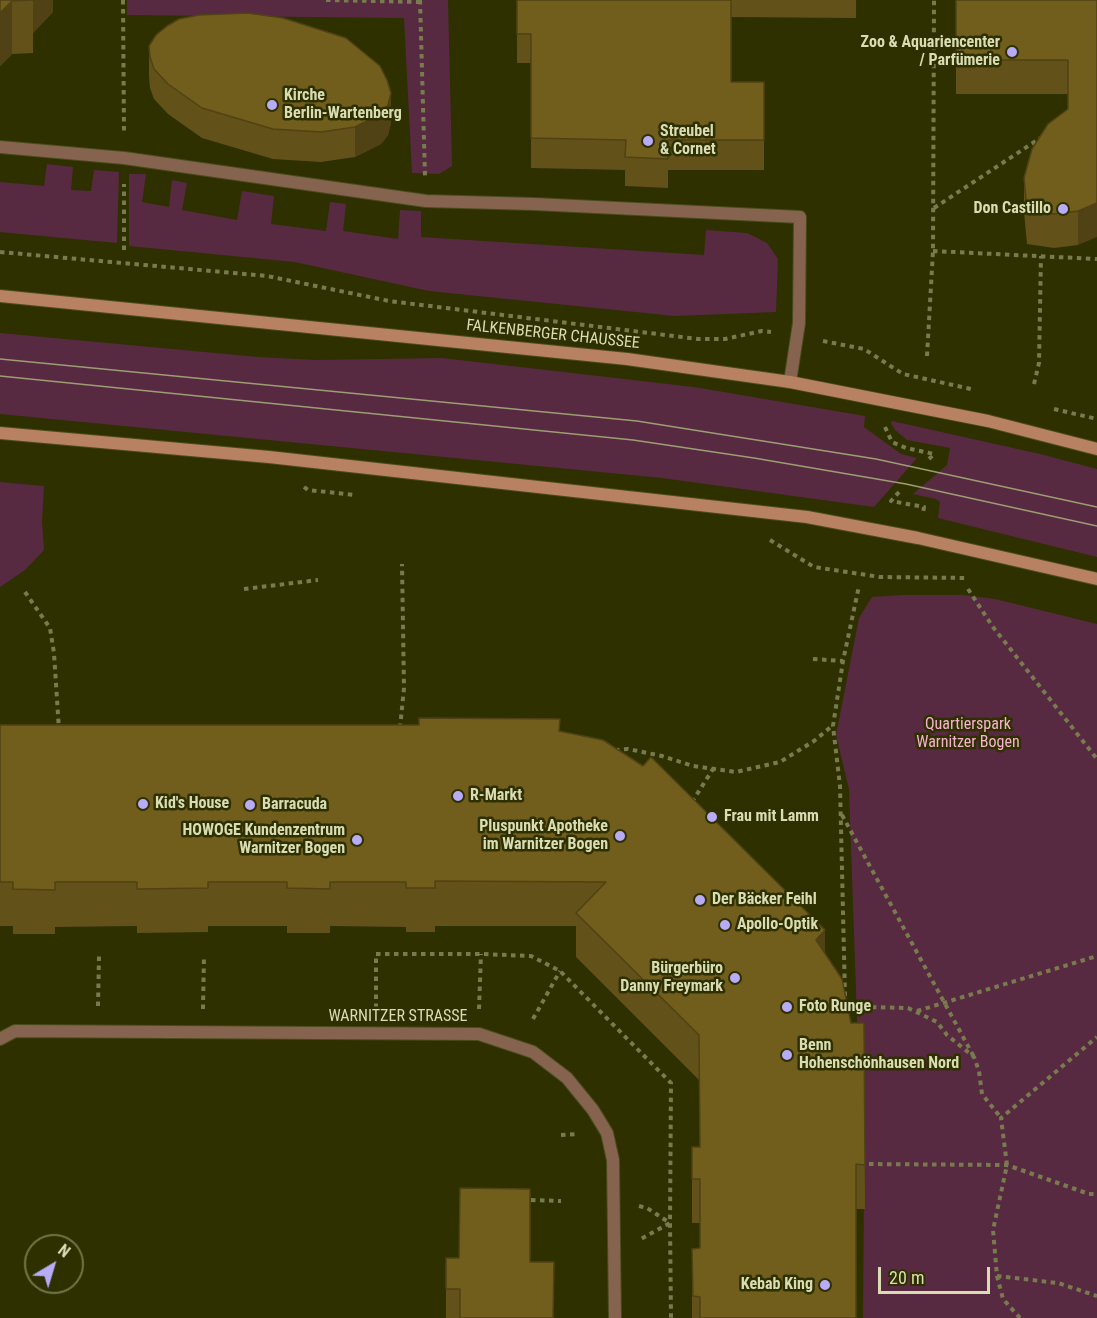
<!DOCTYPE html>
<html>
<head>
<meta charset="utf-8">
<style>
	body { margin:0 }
	#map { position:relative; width:1097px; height:1318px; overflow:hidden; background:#2e3000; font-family:"Roboto Condensed",sans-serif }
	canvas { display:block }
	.north { position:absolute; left:24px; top:1234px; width:60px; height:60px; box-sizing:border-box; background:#2e3000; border:2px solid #737548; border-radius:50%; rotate:38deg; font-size:16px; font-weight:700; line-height:24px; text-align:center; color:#daddb4 }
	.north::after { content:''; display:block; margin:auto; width:21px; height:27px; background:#b8abf7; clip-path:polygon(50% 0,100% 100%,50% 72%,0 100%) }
	.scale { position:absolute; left:878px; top:1267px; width:112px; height:27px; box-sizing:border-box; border:3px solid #daddb4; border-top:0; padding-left:8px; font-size:18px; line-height:21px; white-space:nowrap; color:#daddb4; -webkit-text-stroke:4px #2e3000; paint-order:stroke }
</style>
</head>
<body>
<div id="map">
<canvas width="1097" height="1318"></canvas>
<div class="north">N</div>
<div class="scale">20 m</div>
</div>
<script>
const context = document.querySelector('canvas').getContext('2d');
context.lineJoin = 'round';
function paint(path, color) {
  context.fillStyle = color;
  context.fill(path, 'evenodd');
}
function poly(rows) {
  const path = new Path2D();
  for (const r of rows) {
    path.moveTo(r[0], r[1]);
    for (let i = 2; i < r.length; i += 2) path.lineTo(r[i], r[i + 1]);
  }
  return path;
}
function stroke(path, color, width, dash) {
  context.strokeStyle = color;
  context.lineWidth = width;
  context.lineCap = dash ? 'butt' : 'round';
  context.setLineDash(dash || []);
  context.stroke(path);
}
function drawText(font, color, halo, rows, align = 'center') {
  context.font = font + ' "Roboto Condensed",sans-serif';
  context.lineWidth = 5;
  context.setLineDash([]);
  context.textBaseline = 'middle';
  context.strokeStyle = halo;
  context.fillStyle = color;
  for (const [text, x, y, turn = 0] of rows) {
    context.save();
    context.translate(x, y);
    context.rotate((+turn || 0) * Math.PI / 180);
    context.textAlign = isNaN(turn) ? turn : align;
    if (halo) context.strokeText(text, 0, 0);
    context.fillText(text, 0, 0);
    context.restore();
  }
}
paint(poly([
	[127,0,448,0,452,166,439,174,412,173,404,18,127,15],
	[47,164,73,167,71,190,91,191,94,170,119,172,117,243,0,232,0,182,44,186],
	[129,174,146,174,142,202,169,207,172,180,187,183,182,210,237,220,242,191,274,196,271,224,326,231,330,202,346,204,343,231,398,239,400,210,421,211,421,237,704,255,706,230,747,233,767,243,778,259,776,312,675,316,429,291,295,262,129,246],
	[0,333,258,357,315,360,442,358,694,387,865,416,864,427,901,454,917,458,874,507,662,478,0,414],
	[892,421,1040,454,1097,469,1097,557,938,518,940,502,936,499,913,494,947,465,950,448,907,440,895,430,891,423],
	[0,482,44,486,42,521,44,550,25,570,0,587],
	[903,595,963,595,995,599,1097,624,1097,1318,863,1318,865,1060,858,1048,849,789,836,735,859,618,872,597]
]), '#582a41');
const service = poly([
	[0,147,124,158,426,201,534,204,800,217,799,323,790,382]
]);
const minor = poly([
	[0,1039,15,1031,479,1034,533,1052,567,1078,593,1110,607,1133,613,1160,615,1318]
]);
const secondary = poly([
	[0,296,627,359,790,382,988,421,1097,449],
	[0,433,269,457,807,517,918,538,1097,579]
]);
stroke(service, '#4a4c1d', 14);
stroke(minor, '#4a4c1d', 14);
stroke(secondary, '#4a4c1d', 14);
stroke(poly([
	[123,0,124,134],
	[326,0,420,2],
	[420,0,425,176],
	[934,208,1042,137],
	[124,250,124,184],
	[933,251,1097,259],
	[0,252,267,276,389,301,698,339,725,339,762,331,771,332],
	[823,341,864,349,903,374,971,389],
	[927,356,933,251,934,0],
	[1034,384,1039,363,1041,256],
	[1054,409,1097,419],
	[885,427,892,442,906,448,934,454,929,459],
	[304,487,308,490,355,495],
	[899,492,891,501,924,507,923,513],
	[770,540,814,567,880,577,968,578],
	[244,589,318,580],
	[968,589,993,627,1097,759],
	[25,592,50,628,54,653,59,730],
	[813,659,843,661],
	[400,728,404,688,402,564],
	[615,750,628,749,662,756,693,766,736,772,780,762,814,741,832,726],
	[692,802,713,769],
	[842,815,974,1057],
	[845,996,840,786,833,726,843,661,859,586],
	[845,1005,866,1007,908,1008,937,1022,947,1035,974,1057,979,1071,982,1094,1001,1118],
	[98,1006,99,956],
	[376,1008,376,954,481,954,531,956,560,971,671,1083,670,1223,639,1240],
	[203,1009,204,955],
	[479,1009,481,954],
	[917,1011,1097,956],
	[533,1019,560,971],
	[561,1135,578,1134],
	[860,1164,1007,1165,1089,1194,1097,1194],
	[531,1200,561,1201],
	[639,1206,647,1208,670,1223,671,1318],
	[997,1276,1058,1283,1097,1296],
	[1020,1318,1003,1299,997,1276,993,1230,1007,1165,1001,1118,1097,1037]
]), '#787b4e', 4, [4.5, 4.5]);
stroke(service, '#86634f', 12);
stroke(minor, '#86634f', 12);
stroke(secondary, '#b88161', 12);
stroke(poly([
	[0,359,637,421,876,459,1097,507],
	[0,376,633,440,754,458,906,484,1097,526]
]), '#9b9e73', 1.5);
paint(poly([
	[0,0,53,0,53,12,33,33,33,53,12,54,0,66],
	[517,0,856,0,856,18,731,17,731,82,764,82,764,170,668,170,668,188,625,186,625,170,531,168,531,63,517,63],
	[956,0,1097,0,1078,245,1054,248,1027,244,1024,212,1024,178,1068,109,1068,94,956,94],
	[149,46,391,123,388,135,381,144,355,157,321,162,273,159,202,138,168,114,154,99,150,88,149,76],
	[0,725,560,731,825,954,851,1023,864,1023,865,1209,856,1209,856,1318,692,1318,692,1249,700,1248,700,1223,692,1223,692,1147,700,1147,699,1080,576,957,576,926,435,926,435,932,406,932,406,927,330,926,330,933,287,933,287,926,208,926,208,932,137,933,137,926,55,927,55,934,13,934,13,926,0,926],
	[446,1258,530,1262,554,1318,446,1318]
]), '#625118');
paint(poly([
	[33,0,53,0,53,12,33,33],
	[12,1,12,54,0,66,0,13],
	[391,93,391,123,388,135,381,144,355,157,355,127],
	[1097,203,1097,237,1078,245,1078,211],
	[825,930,825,975,816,940]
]), '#504214');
const building = poly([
	[0,0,33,0,12,1,0,13,0,0],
	[517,0,731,0,731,82,764,82,764,140,668,140,668,159,625,157,626,140,531,138,531,34,517,34,517,0],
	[956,0,1097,0,1097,203,1078,211,1054,214,1027,210,1024,178,1032,149,1048,124,1068,109,1068,60,956,60,956,0],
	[248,13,283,18,346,38,380,66,387,80,391,93,388,105,381,114,355,127,321,132,273,129,202,108,168,84,154,69,150,57,149,46,156,35,167,26,179,19,199,15,248,13],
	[419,718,560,719,559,731,603,740,643,766,651,757,825,930,816,940,842,979,851,1023,864,1023,865,1165,856,1164,856,1318,700,1318,700,1297,693,1296,692,1249,700,1248,700,1179,692,1179,692,1147,700,1147,699,1035,576,913,606,882,435,881,435,888,406,888,406,882,330,882,330,889,287,888,287,882,208,882,208,888,137,889,137,882,55,882,55,890,13,889,13,882,0,882,0,725,419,725,419,718],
	[460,1188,530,1189,530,1262,554,1262,553,1318,460,1318,460,1289,446,1289,446,1258,459,1258,460,1188]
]);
paint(building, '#725e1c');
stroke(building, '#504214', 1.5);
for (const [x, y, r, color] of [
	[1012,52,6,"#b8abf7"],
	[272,105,6,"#b8abf7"],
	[648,141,6,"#b8abf7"],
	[1063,209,6,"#b8abf7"],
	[458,796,6,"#b8abf7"],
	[143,804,6,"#b8abf7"],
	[250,805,6,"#b8abf7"],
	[712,817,6,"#b8abf7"],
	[620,836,6,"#b8abf7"],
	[357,840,6,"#b8abf7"],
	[700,900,6,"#b8abf7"],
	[725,925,6,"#b8abf7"],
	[735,978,6,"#b8abf7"],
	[787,1007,6,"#b8abf7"],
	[787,1055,6,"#b8abf7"],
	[825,1285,6,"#b8abf7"]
]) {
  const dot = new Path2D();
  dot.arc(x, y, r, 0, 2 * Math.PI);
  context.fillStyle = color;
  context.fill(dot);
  stroke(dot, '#2e3000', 2);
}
drawText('bold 16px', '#daddb4', '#2e3000', [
	["Zoo & Aquariencenter",1000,43,"right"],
	["/ Parfümerie",1000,61,"right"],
	["Kirche",284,96],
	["Berlin-Wartenberg",284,114],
	["Streubel",660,132],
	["& Cornet",660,150],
	["Don Castillo",1051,209,"right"],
	["R-Markt",470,796],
	["Kid's House",155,804],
	["Barracuda",262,805],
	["Frau mit Lamm",724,817],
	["Pluspunkt Apotheke",608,827,"right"],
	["im Warnitzer Bogen",608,845,"right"],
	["HOWOGE Kundenzentrum",345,831,"right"],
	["Warnitzer Bogen",345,849,"right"],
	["Der Bäcker Feihl",712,900],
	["Apollo-Optik",737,925],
	["Bürgerbüro",723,969,"right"],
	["Danny Freymark",723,987,"right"],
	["Foto Runge",799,1007],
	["Benn",799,1046],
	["Hohenschönhausen Nord",799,1064],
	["Kebab King",813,1285,"right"]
], 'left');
drawText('16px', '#daddb4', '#2e3000', [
	["FALKENBERGER CHAUSSEE",553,335,6],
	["WARNITZER STRASSE",398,1017]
]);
drawText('16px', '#f9b3d2', '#2e3000', [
	["Quartierspark",968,725],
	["Warnitzer Bogen",968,743]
]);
</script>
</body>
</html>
